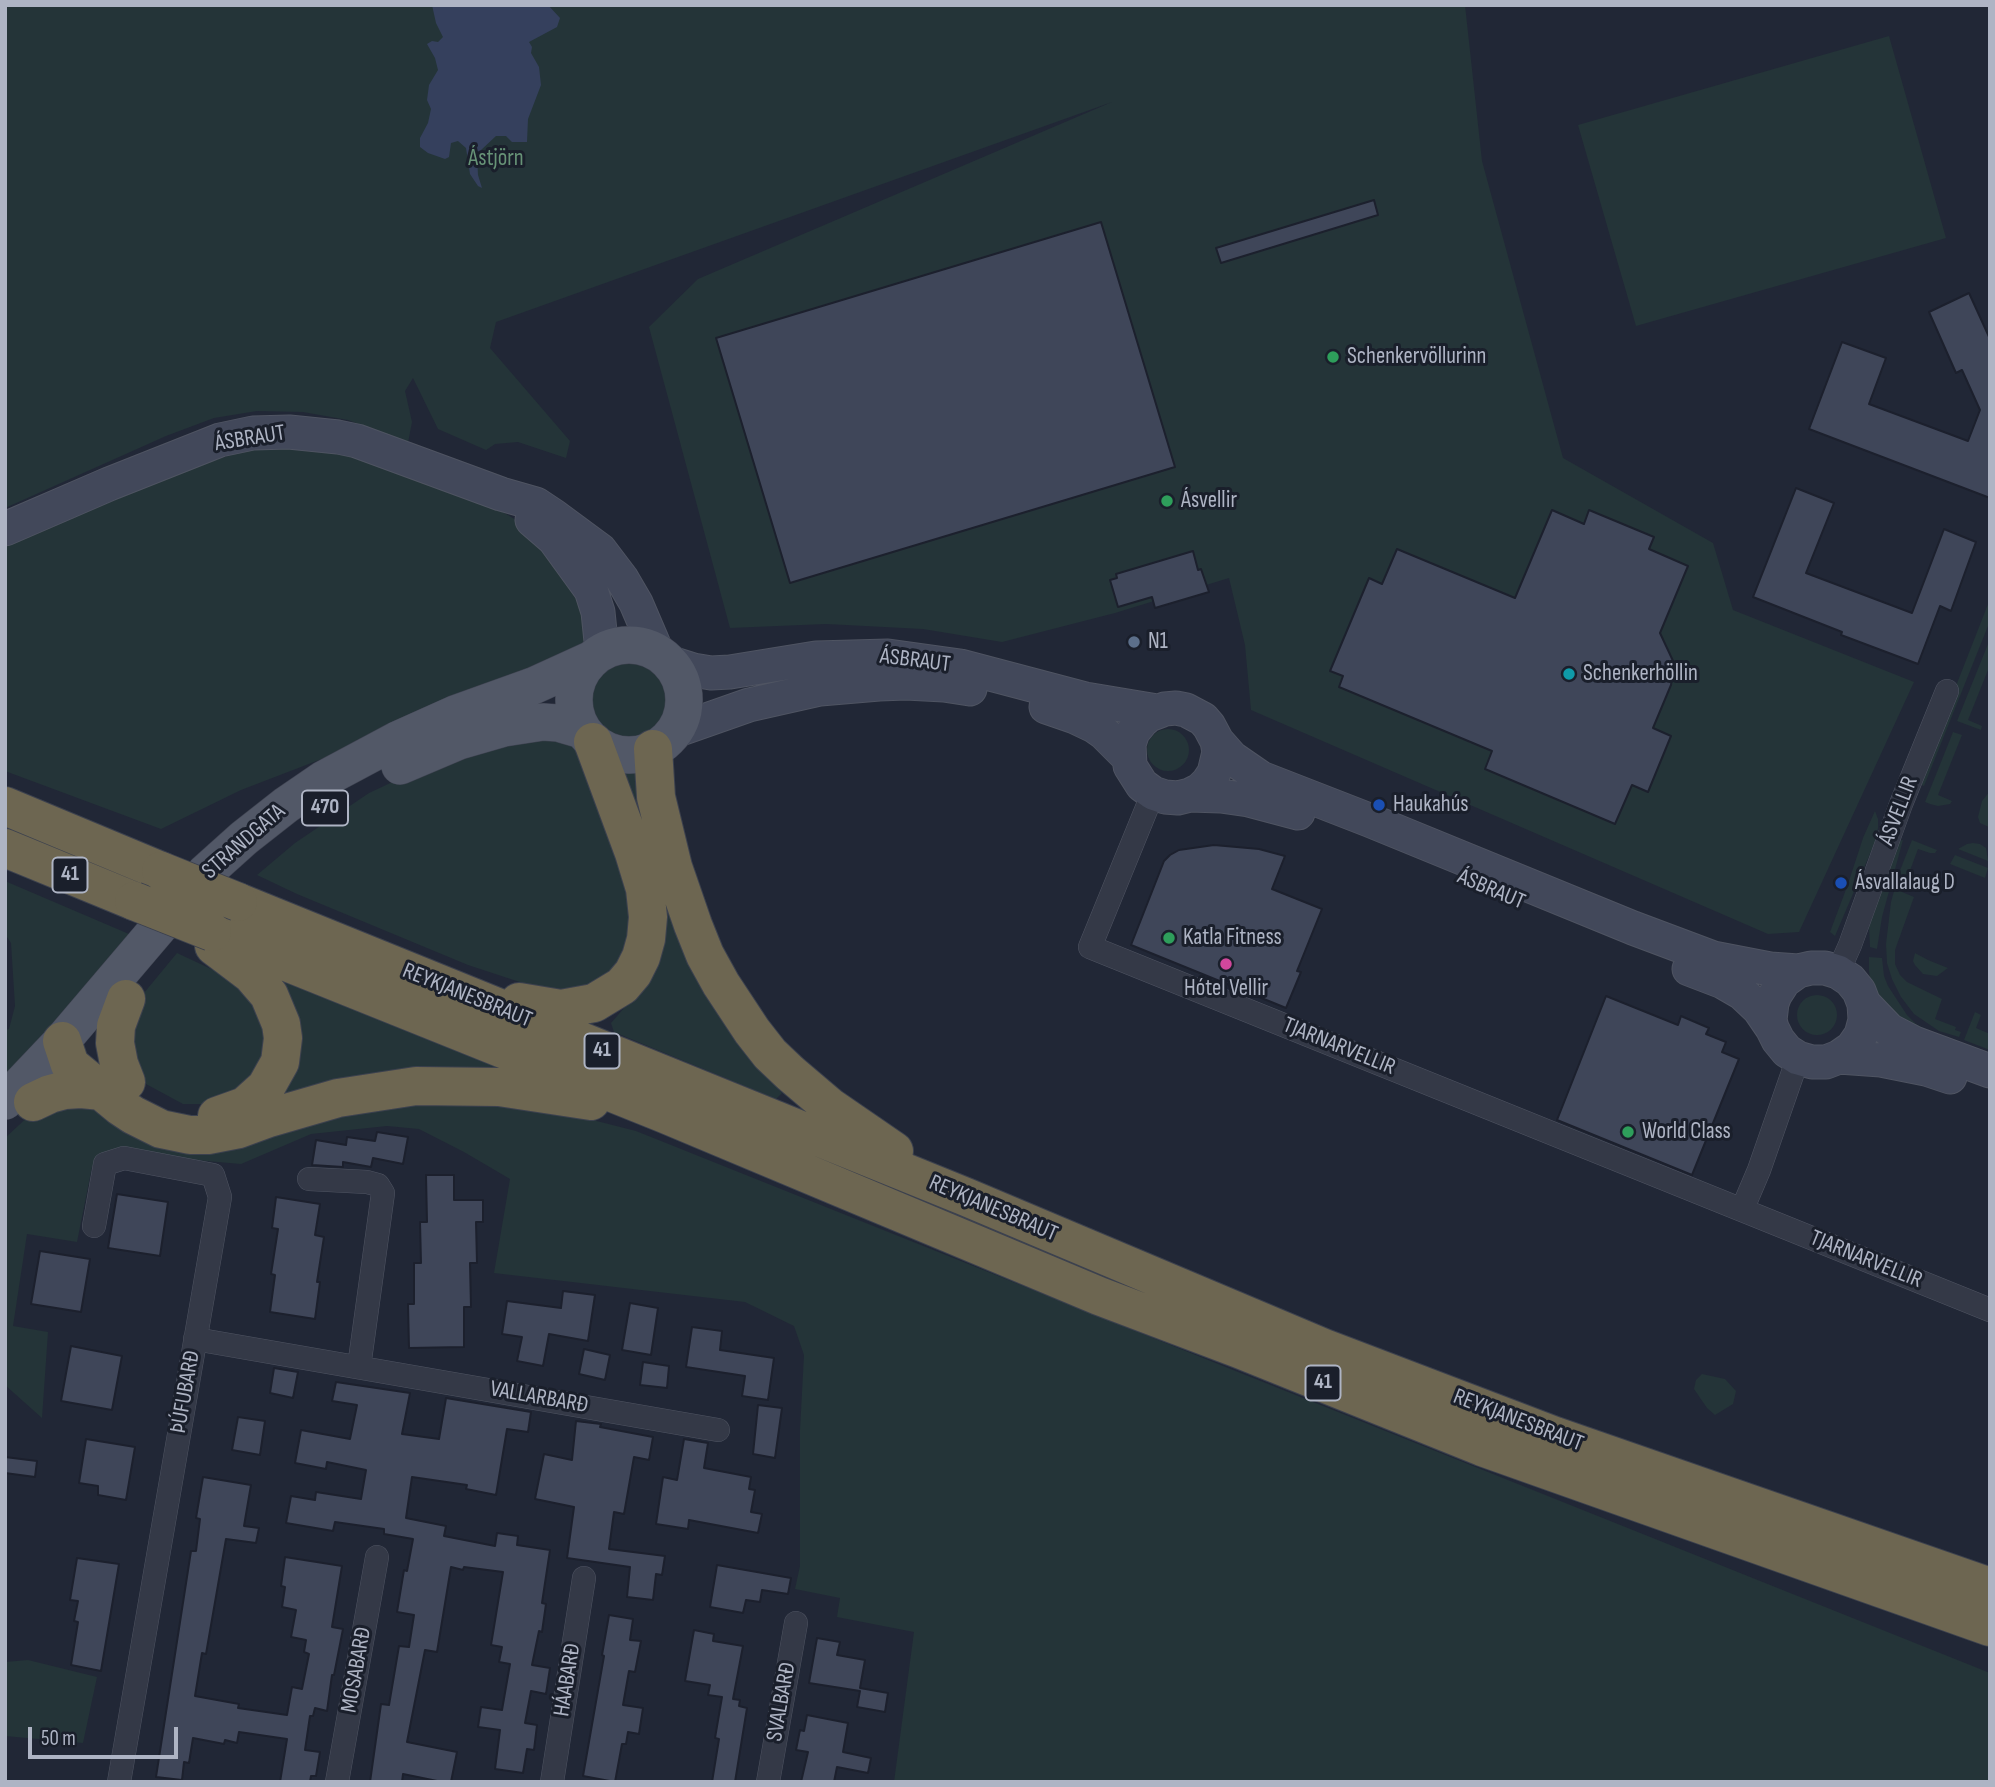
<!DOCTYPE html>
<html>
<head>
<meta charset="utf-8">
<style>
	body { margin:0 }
	#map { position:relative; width:1995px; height:1787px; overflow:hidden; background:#212736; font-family:"Sofia Sans Condensed",sans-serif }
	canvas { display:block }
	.frame { position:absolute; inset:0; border:7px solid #aeb4c4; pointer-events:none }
	.scale { position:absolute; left:28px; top:1727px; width:150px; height:32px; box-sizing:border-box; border:4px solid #aeb4c4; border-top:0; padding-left:9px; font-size:21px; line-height:24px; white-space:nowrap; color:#aeb4c4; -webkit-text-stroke:5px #1a1f2b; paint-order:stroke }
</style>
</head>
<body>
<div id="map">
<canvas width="1995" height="1787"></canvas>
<div class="frame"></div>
<div class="scale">50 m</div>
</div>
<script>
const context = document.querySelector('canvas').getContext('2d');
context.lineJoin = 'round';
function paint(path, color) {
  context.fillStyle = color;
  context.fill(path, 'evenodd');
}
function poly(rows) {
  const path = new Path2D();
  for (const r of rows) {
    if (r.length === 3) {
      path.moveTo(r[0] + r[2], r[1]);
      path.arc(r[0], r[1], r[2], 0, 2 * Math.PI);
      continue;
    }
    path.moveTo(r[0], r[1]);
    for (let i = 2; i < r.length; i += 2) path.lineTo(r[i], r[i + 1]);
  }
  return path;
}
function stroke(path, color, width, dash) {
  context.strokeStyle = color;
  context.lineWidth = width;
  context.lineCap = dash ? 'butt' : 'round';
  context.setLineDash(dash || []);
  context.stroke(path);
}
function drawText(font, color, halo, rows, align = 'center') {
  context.font = font + ' "Sofia Sans Condensed",sans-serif';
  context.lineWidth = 6;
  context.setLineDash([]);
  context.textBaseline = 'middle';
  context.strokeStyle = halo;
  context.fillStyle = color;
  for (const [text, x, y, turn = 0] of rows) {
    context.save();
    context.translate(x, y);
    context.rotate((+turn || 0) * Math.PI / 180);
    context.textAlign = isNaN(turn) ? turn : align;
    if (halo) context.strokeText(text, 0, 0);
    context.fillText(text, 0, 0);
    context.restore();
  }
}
paint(poly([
	[8,5,1465,5,1482,161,1563,458,1713,543,1733,610,1914,682,1799,932,1768,934,1251,710,1245,645,1229,578,1115,613,1002,642,923,629,826,624,730,628,649,327,698,279,1112,102,496,322,490,348,570,441,566,458,518,442,495,444,486,450,438,429,413,378,405,391,412,422,408,443,348,420,303,412,257,411,214,418,166,436,5,508,5,12],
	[1889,36,1946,238,1636,326,1578,125],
	[294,445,352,454,501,511,528,527,568,564,595,635,577,661,241,790,161,829,5,771,5,547,192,467,248,450],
	[1990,599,1990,621,1924,786,1918,783],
	[1990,639,1990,665,1968,720,1982,726,1981,730,1957,721],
	[627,699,43],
	[1168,750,21],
	[548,732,574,742,636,908,623,960,586,993,544,990,468,965,297,894,257,875,295,843,369,793,418,770],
	[1953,732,1962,735,1938,795,1952,801,1950,804,1938,806,1930,804,1925,802],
	[640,764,732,1034,782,1093,776,1099,614,1032,611,1023,638,992,613,765],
	[1990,791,1990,827,1989,827,1980,823,1978,817,1982,801],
	[1875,811,1878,819,1878,828,1875,842,1835,936,1830,932,1848,884,1863,838],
	[1903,840,1882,917,1877,949,1870,947,1869,926,1874,901,1898,841],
	[1912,840,1937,850,1935,853,1930,853,1918,849,1902,892,1914,897,1895,950,1895,964,1900,975,1907,982,1942,999,1935,1019,1956,1027,1955,1030,1961,1032,1959,1037,1939,1031,1914,1014,1901,997,1892,979,1887,963,1886,944,1891,902,1899,873],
	[1973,843,1980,844,1986,848,1988,861,1958,849,1967,844],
	[1955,855,1988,868,1985,878,1950,864],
	[5,881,136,937,5,1092,5,1030,9,1029,15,1006,11,943,5,934],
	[177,953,224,975,254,1002,265,1032,260,1067,245,1088,216,1104,183,1104,146,1084,127,1048,139,999],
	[1915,953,1928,960,1948,968,1937,976,1923,974,1915,965,1913,961],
	[1869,957,1882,958,1884,976,1888,986,1907,1015,1916,1024,1935,1034,1906,1033,1871,988,1869,971],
	[254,960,521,1073,255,1115,281,1079],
	[1817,1015,20],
	[1975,1012,1981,1015,1976,1028,1990,1034,1990,1050,1964,1040],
	[463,1096,581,1117,636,1131,1990,1673,1990,1782,894,1782,914,1632,837,1617,840,1598,795,1589,800,1566,800,1430,804,1355,794,1326,745,1302,494,1273,510,1179,464,1152,419,1129,387,1126,311,1134,241,1164,115,1153,92,1167,77,1242,27,1234,13,1326,48,1332,42,1418,5,1385,5,1138,32,1113,86,1101,121,1122,324,1112],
	[1702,1374,1725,1379,1736,1391,1733,1404,1715,1415,1707,1408,1694,1389,1696,1380],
	[28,1660,97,1677,83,1743,5,1736,5,1662]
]), '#243438');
paint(poly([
	[432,5,548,5,560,18,557,27,529,42,532,47,531,53,539,67,541,85,528,119,527,142,512,142,506,136,496,136,481,150,477,157,478,175,482,188,478,186,470,174,466,148,458,141,451,143,449,157,445,159,428,153,420,147,420,138,428,123,431,109,427,100,429,85,438,70,435,58,427,44,432,41,438,42,443,37,436,23]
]), '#35405d');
const building = poly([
	[1374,200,1378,215,1221,263,1216,248,1374,200],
	[1101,222,1175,467,790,583,716,338,1101,222],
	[1969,293,1990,339,1990,498,1809,429,1842,342,1886,358,1869,404,1968,441,1980,410,1962,370,1956,373,1929,312,1969,293],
	[1796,488,1834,503,1806,573,1912,613,1944,529,1976,542,1951,611,1940,606,1918,664,1841,635,1842,632,1753,597,1796,488],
	[1552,510,1584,524,1589,510,1654,537,1649,549,1688,566,1660,633,1674,663,1671,685,1653,728,1671,736,1648,792,1632,785,1615,824,1485,769,1492,751,1339,687,1343,676,1330,671,1369,578,1382,584,1397,549,1515,598,1552,510],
	[1193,551,1198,570,1201,569,1209,592,1155,608,1152,597,1118,607,1110,580,1117,578,1116,574,1193,551],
	[1214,845,1259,849,1285,856,1272,889,1322,909,1297,971,1301,972,1286,1008,1131,945,1164,861,1170,855,1179,850,1214,845],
	[1606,996,1678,1025,1681,1016,1709,1028,1706,1034,1726,1042,1722,1052,1739,1059,1692,1175,1557,1120,1606,996],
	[377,1132,408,1137,403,1164,373,1158,371,1167,343,1162,343,1167,312,1165,316,1140,346,1145,347,1137,375,1141,377,1132],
	[426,1175,454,1175,454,1200,483,1200,483,1222,476,1222,477,1263,470,1263,471,1307,464,1307,464,1347,409,1348,408,1304,414,1304,414,1263,421,1263,420,1222,427,1222,426,1175],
	[117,1194,168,1202,160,1256,108,1248,117,1194],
	[276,1197,320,1204,315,1235,324,1237,317,1282,320,1282,315,1319,270,1312,275,1275,271,1274,278,1229,272,1228,276,1197],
	[40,1251,90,1259,81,1312,31,1304,40,1251],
	[563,1291,595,1295,588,1341,549,1334,543,1366,517,1361,522,1337,502,1334,507,1301,561,1308,563,1291],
	[630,1303,658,1308,651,1355,622,1350,630,1303],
	[692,1327,722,1331,720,1350,774,1358,768,1400,742,1396,745,1376,686,1367,692,1327],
	[71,1346,122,1356,112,1410,61,1401,71,1346],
	[584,1349,610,1355,605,1380,579,1374,584,1349],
	[643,1362,669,1366,667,1388,640,1385,643,1362],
	[274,1368,298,1372,293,1398,270,1393,274,1368],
	[336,1382,410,1393,402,1434,439,1439,446,1398,531,1412,528,1432,507,1429,496,1495,466,1489,467,1485,412,1477,406,1518,446,1526,444,1536,495,1546,497,1533,518,1536,517,1545,550,1550,542,1603,546,1604,542,1632,539,1631,532,1665,550,1668,546,1694,531,1691,525,1723,537,1725,534,1750,527,1749,523,1773,495,1769,500,1730,478,1727,481,1707,502,1710,510,1664,499,1662,502,1647,491,1645,503,1572,464,1567,463,1570,451,1567,437,1652,425,1650,407,1742,457,1752,451,1782,442,1782,403,1774,402,1782,370,1782,381,1704,389,1705,399,1646,409,1647,414,1615,397,1612,404,1570,407,1571,413,1539,384,1534,384,1529,335,1522,333,1531,286,1523,291,1496,315,1500,316,1492,361,1499,366,1470,327,1462,326,1469,295,1463,301,1430,350,1439,357,1405,332,1401,336,1382],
	[758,1405,782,1408,775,1458,753,1454,758,1405],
	[238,1417,265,1421,260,1455,232,1450,238,1417],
	[576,1421,601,1424,600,1427,653,1437,649,1460,634,1457,624,1514,614,1512,609,1549,665,1556,662,1575,656,1574,653,1600,627,1597,630,1567,567,1558,574,1507,535,1499,544,1454,572,1460,576,1421],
	[86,1439,135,1447,126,1500,98,1495,98,1486,79,1483,86,1439],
	[684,1439,708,1443,704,1468,751,1477,749,1489,755,1490,751,1512,762,1514,758,1533,689,1520,688,1529,656,1524,663,1477,677,1480,684,1439],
	[5,1457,37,1461,35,1477,5,1473,5,1457],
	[203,1477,251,1485,244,1526,259,1528,256,1543,226,1539,206,1654,202,1653,195,1696,239,1704,238,1708,287,1715,292,1687,302,1689,309,1654,304,1652,306,1640,291,1637,296,1610,282,1607,285,1587,281,1586,285,1557,342,1566,332,1627,343,1629,334,1675,332,1675,327,1711,315,1708,313,1716,310,1716,305,1750,320,1752,316,1776,311,1776,310,1782,280,1782,287,1739,239,1732,237,1743,225,1740,224,1744,193,1738,189,1763,184,1762,182,1780,156,1777,191,1551,196,1551,200,1519,196,1518,203,1477],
	[77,1558,119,1564,101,1671,71,1665,78,1622,74,1621,78,1601,70,1600,77,1558],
	[717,1565,791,1578,788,1594,762,1590,760,1602,746,1600,743,1613,710,1607,717,1565],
	[609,1615,633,1619,630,1640,641,1641,635,1672,629,1671,623,1705,643,1708,639,1734,628,1732,626,1744,622,1744,615,1782,583,1776,604,1656,602,1655,609,1615],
	[694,1630,714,1634,713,1641,743,1646,733,1699,740,1700,739,1706,747,1708,735,1782,712,1782,719,1739,715,1738,722,1697,708,1695,710,1685,685,1681,694,1630],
	[817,1638,840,1642,837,1655,865,1660,860,1688,888,1693,885,1712,857,1707,860,1691,809,1683,817,1638],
	[807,1715,848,1723,843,1752,871,1758,868,1773,837,1767,834,1782,801,1782,808,1752,796,1750,800,1730,804,1731,807,1715]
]);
paint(building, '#3f4659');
stroke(building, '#1c202d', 2);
const street = poly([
	[1153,793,1090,947,1990,1310],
	[1838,972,1850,945,1901,804,1947,691],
	[309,1179,367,1182,378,1185,383,1193,359,1367],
	[1742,1210,1759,1170,1798,1058],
	[94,1226,105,1164,124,1158,213,1175,220,1197,119,1782],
	[195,1339,718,1430],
	[337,1782,377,1557],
	[552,1782,584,1578],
	[768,1782,796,1623]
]);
const secondary = poly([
	[532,520,554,539,591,590,598,612,602,651],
	[5,529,109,484,220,440,253,433,289,432,338,437,357,441,501,494,536,504,554,516,600,550,622,579,636,603,657,652],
	[671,663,693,670,711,673,730,672,816,658,888,656,960,666,1085,699,1157,711],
	[1046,707,1075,717,1094,726,1104,733,1129,758],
	[675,731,749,705,820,689,879,684,906,683,944,685,970,689],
	[1217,741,1219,752,1214,773,1208,782,1200,790,1190,795,1178,798,1165,797,1153,793,1142,785,1130,766,1129,744,1133,732,1142,721,1149,715,1165,709,1176,708,1186,710,1203,719,1209,726,1217,741,1232,758,1261,778,1369,820,1633,928,1713,958,1770,969,1798,971],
	[1190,795,1221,796,1249,800,1298,813],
	[1689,969,1723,982,1742,993,1759,1009,1772,1028],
	[1864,1004,1865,1020,1861,1035,1852,1048,1839,1057,1826,1062,1812,1062,1798,1058,1787,1051,1778,1040,1772,1028,1770,1020,1772,1003,1775,995,1784,981,1798,971,1811,968,1825,968,1838,972,1850,980,1859,991,1864,1004,1889,1030,1914,1043,1990,1071],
	[1839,1057,1881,1060,1926,1069,1950,1077]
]);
const primary = poly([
	[629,700,55],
	[400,766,459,741,504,728,543,722,558,723,582,730],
	[5,1101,62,1041,205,873,244,838,286,805,324,779,397,740,455,714,533,686,590,660]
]);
const highway = poly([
	[653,749,656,797,673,867,693,925,705,955,721,984,752,1031,770,1054,790,1073,830,1107,894,1151],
	[5,806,161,871],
	[5,848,134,901],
	[238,902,966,1197,1324,1348,1555,1436,1990,1587],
	[212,932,665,1114,1099,1296,1239,1349,1482,1447,1990,1627],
	[214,946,251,974,269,995,281,1024,283,1038,280,1062,266,1087,245,1106,217,1116],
	[519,1002,561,1009,594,1003,622,986,633,973,641,957,646,939,648,917,645,889,634,853,593,742],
	[62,1041,70,1065,121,1107,133,1115,161,1129,190,1135,208,1135,239,1129,269,1118,338,1098,416,1086,499,1087,591,1101],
	[126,1082,119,1064,115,1043,116,1026,126,999],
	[33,1102,50,1094,65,1090,81,1089,102,1091]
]);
stroke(street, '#4f5462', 24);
stroke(secondary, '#4f5462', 35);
stroke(primary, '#3e4250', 38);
stroke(highway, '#3c414e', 40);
stroke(street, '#343947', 23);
stroke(secondary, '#42485a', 33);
stroke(primary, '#525867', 37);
stroke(highway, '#6d6651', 38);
const highwayBridge = poly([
	[161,871,238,902],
	[134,901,212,932]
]);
stroke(highwayBridge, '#3c414e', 40, []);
stroke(highwayBridge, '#6d6651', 38);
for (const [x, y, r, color] of [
	[1333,357,7,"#2e9e5b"],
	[1167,501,7,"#2e9e5b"],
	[1134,642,7,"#5c6f8a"],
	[1569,674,7,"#0f9aa8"],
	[1379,805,7,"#1a4fb4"],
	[1841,883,7,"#1a4fb4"],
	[1169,938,7,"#2e9e5b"],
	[1226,964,7,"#d1479c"],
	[1628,1132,7,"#2e9e5b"]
]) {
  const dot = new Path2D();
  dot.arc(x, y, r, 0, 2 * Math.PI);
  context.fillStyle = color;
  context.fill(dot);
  stroke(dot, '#1a1f2b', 2.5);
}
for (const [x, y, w] of [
	[325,808,46],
	[70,875,35],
	[602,1051,35],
	[1323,1383,35]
]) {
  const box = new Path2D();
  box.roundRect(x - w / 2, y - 17.5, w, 35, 5);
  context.fillStyle = '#1a1f2b';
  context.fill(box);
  stroke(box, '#aeb4c4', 2);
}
drawText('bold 21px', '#aeb4c4', null, [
	["470",325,808],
	["41",70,875],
	["41",602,1051],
	["41",1323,1383]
]);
drawText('23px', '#679377', '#1a1f2b', [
	["Ástjörn",496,159]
]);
drawText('23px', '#aeb4c4', '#1a1f2b', [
	["Schenkervöllurinn",1347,357],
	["Ásvellir",1181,501],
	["N1",1148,642],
	["Schenkerhöllin",1583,674],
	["Haukahús",1393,805],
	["Ásvallalaug D",1855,883],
	["Katla Fitness",1183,938],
	["Hótel Vellir",1226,989,"center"],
	["World Class",1642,1132]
], 'left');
drawText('23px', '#aeb4c4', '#1a1f2b', [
	["ÁSBRAUT",250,439,-9],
	["ÁSBRAUT",915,661,7],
	["ÁSVELLIR",1899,811,-69],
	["STRANDGATA",244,842,-41],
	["ÁSBRAUT",1491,890,23],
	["REYKJANESBRAUT",467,996,22],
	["TJARNARVELLIR",1339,1047,22],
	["REYKJANESBRAUT",993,1209,23],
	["TJARNARVELLIR",1866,1260,22],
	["ÞÚFUBARÐ",186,1392,-80],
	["VALLARBARÐ",539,1398,10],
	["REYKJANESBRAUT",1518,1421,21],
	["MOSABARÐ",357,1670,-80],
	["HÁABARÐ",568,1680,-81],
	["SVALBARÐ",782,1702,-80]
]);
</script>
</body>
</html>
